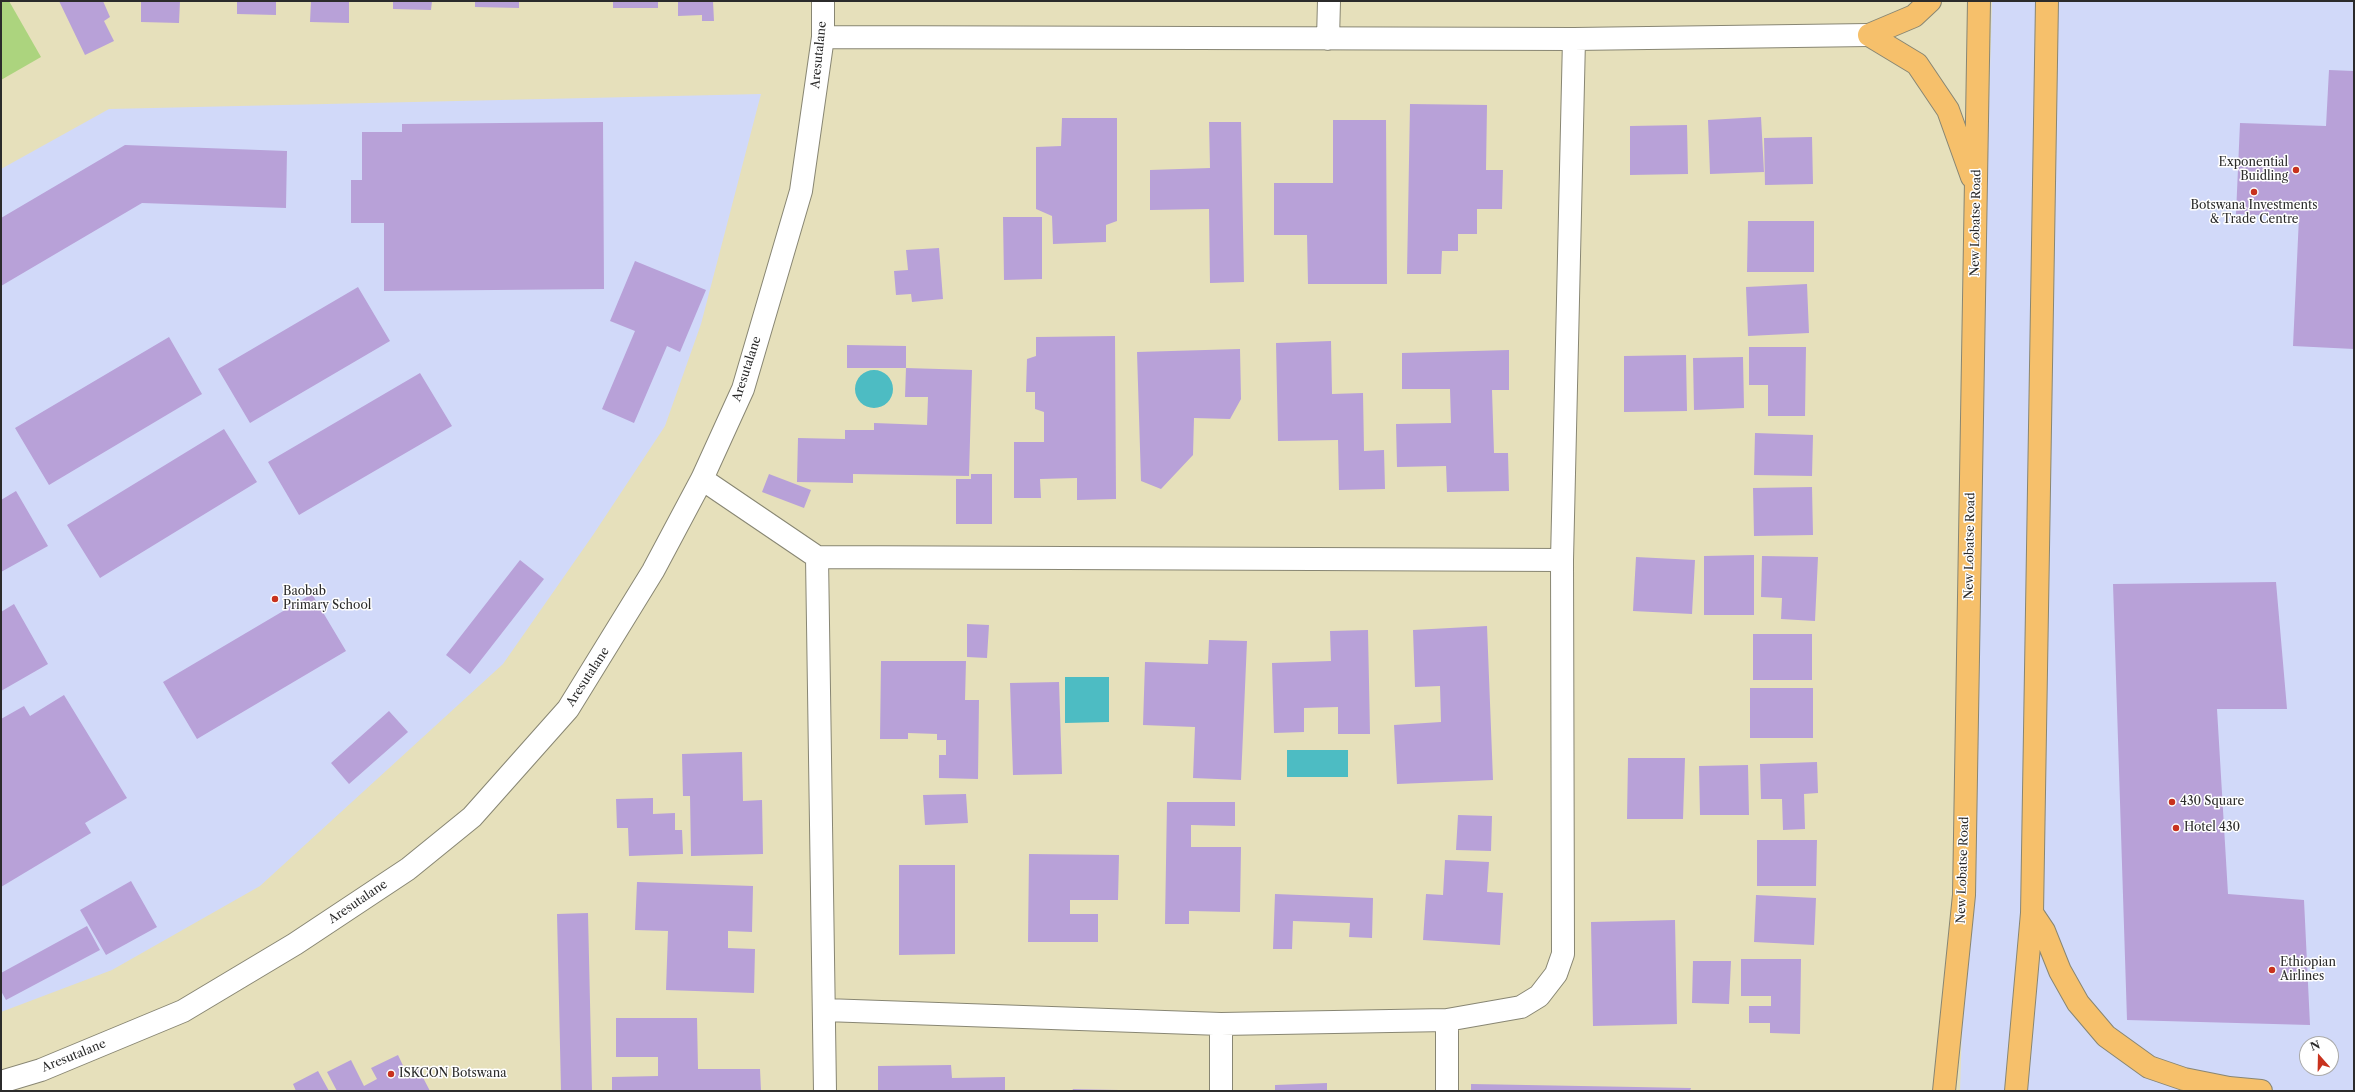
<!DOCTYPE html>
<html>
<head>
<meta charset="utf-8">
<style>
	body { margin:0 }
	#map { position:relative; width:2355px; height:1092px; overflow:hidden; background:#e6e0bb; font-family:"Libre Caslon Text",serif }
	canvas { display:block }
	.frame { position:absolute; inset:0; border:2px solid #2b2b2b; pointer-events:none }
	.north { position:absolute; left:2299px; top:1036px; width:40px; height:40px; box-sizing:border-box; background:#fff; border:1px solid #aaa; border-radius:50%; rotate:340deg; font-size:11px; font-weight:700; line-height:16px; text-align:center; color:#2b2b2b }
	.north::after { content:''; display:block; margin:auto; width:14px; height:18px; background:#c8321e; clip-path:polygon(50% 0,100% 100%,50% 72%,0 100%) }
</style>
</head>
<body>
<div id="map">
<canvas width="2355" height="1092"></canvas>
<div class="frame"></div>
<div class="north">N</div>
</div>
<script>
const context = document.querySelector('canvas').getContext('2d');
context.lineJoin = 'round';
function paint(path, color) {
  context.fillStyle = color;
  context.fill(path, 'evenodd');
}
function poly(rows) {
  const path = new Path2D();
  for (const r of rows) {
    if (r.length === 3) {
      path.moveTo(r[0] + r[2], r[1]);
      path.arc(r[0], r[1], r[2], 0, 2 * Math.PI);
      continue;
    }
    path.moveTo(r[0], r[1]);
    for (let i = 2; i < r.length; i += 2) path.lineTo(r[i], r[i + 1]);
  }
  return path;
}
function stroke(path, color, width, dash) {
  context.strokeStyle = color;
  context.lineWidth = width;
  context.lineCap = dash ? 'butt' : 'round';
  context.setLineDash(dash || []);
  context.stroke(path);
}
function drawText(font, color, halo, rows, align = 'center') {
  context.font = font + ' "Libre Caslon Text",serif';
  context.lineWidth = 3;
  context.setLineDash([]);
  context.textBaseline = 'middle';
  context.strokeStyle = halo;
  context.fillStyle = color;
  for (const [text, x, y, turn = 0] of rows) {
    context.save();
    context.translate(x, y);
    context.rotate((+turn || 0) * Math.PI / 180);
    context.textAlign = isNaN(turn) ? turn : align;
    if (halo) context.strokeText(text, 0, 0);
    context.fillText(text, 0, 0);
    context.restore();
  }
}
paint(poly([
	[1992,1,2354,1,2354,1091,1960,1091],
	[2307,1044,2331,1044,2331,1068,2307,1068],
	[761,94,701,324,665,426,593,535,503,664,260,886,112,970,1,1012,1,169,109,109]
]), '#d1d9f9');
paint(poly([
	[1,1,9,1,41,57,1,80]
]), '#acd47e');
paint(poly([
	[874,389,19],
	[1065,677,1109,677,1109,722,1065,723],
	[1287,750,1348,750,1348,777,1287,777]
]), '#4dbcc3');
paint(poly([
	[59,1,103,1,110,17,104,21,114,41,85,55],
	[141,1,180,1,179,23,141,22],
	[237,1,276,1,276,15,237,14],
	[311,1,349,1,349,23,310,22],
	[393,1,432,1,431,10,393,9],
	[475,1,519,1,519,8,475,7],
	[613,1,658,1,658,8,613,8],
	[678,1,713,1,714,21,702,21,702,15,678,16],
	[2329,70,2354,71,2354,349,2293,346,2299,217,2236,214,2240,123,2326,126],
	[1410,104,1487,105,1486,170,1503,170,1502,209,1477,209,1477,234,1458,234,1458,251,1442,251,1441,274,1407,274],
	[1761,117,1764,172,1710,174,1708,120],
	[1062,118,1117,118,1117,221,1106,225,1106,242,1053,244,1052,216,1036,209,1036,147,1061,146],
	[1333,120,1386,120,1387,284,1308,284,1307,235,1274,235,1274,183,1333,183],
	[603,122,604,289,384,291,384,223,351,223,351,180,362,180,362,132,402,132,402,124],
	[1209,122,1241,122,1244,282,1210,283,1209,209,1150,210,1150,170,1210,168],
	[1687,125,1688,174,1630,175,1630,126],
	[1812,137,1813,184,1765,185,1764,138],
	[125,145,287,151,286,208,142,203,1,286,1,218],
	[1003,217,1042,217,1042,279,1004,280],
	[1748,221,1814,221,1814,272,1747,272],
	[939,248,943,299,912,302,911,294,896,295,894,271,908,270,906,250],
	[635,261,706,290,680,352,667,346,634,423,602,409,635,331,610,321],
	[1807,284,1809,333,1748,336,1746,287],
	[358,287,390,341,250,423,218,369],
	[1115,336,1116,499,1077,500,1077,478,1040,479,1041,498,1014,498,1014,442,1044,442,1044,412,1035,409,1035,392,1026,392,1027,359,1036,356,1036,337],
	[169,337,202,394,49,485,15,428],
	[1331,341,1332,394,1363,393,1364,451,1384,450,1385,489,1339,490,1338,440,1278,441,1276,343],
	[847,345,906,346,906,368,847,368],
	[1749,347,1806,347,1805,416,1768,416,1768,385,1749,385],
	[1240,349,1241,399,1230,419,1194,418,1193,455,1161,489,1141,481,1137,352],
	[1509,350,1509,390,1492,390,1494,453,1508,453,1509,491,1447,492,1446,466,1397,467,1396,424,1451,423,1450,389,1402,389,1402,353],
	[1686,355,1687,411,1624,412,1624,356],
	[1743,357,1744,408,1694,410,1693,358],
	[906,368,972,370,969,476,853,474,853,483,797,482,798,438,845,439,845,430,874,430,874,423,927,425,928,397,905,397],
	[420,373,452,426,299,515,268,462],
	[224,429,257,482,100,578,67,525],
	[1755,433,1813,435,1812,476,1754,475],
	[769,474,811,490,804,508,762,492],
	[971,474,992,474,992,524,956,524,956,479,971,479],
	[1812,487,1813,535,1754,536,1753,488],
	[16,491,48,546,1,572,1,500],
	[1754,555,1754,615,1704,615,1704,556],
	[1762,556,1818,557,1815,621,1781,619,1782,598,1761,597],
	[1636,557,1695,560,1692,614,1633,611],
	[520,560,544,579,470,674,446,655],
	[2276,582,2287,709,2217,709,2228,894,2304,900,2310,1025,2127,1020,2113,584],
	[312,594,346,651,197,739,163,682],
	[14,604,48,664,1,691,1,612],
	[967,624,989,625,987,658,967,657],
	[1487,626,1493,780,1397,784,1394,725,1441,722,1440,686,1415,687,1413,630],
	[1368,630,1370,734,1338,734,1338,707,1304,708,1304,732,1274,733,1272,663,1331,661,1330,631],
	[1753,634,1812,634,1812,680,1753,680],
	[1209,640,1247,641,1241,780,1193,778,1195,727,1143,725,1145,662,1208,664],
	[881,661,966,661,965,700,979,700,978,779,939,778,939,755,946,755,946,740,937,740,937,734,908,733,908,739,880,739],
	[1059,682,1062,774,1013,775,1010,683],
	[1750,688,1813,688,1813,738,1750,738],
	[64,695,127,798,85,823,91,833,1,887,1,719,24,706,30,716],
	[389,711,408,732,349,784,331,763],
	[742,752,743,801,762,800,763,854,691,856,690,796,683,796,682,754],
	[1628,758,1685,758,1683,819,1627,819],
	[1817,762,1818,793,1804,794,1805,829,1783,830,1782,799,1761,799,1760,764],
	[1748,765,1749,815,1700,815,1699,766],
	[966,794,968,823,925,825,923,795],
	[653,798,653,814,675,813,675,830,682,830,683,854,629,856,628,828,617,828,616,799],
	[1167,802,1235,802,1235,826,1191,825,1191,847,1241,847,1240,912,1189,911,1189,924,1165,924],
	[1458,815,1492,816,1491,851,1456,850],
	[1757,840,1817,840,1816,886,1757,886],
	[1029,854,1119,855,1118,900,1070,900,1070,914,1098,914,1098,942,1028,942],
	[1445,860,1489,862,1487,892,1503,893,1500,945,1423,940,1426,894,1443,895],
	[899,865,955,865,955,954,899,955],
	[131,881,157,927,106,955,80,910],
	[637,882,753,886,752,932,728,931,728,948,755,949,754,993,666,990,668,931,635,930],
	[1275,894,1373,898,1372,938,1349,937,1350,923,1293,921,1292,949,1273,949],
	[1756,895,1816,898,1814,945,1754,942],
	[588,913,592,1091,561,1091,557,914],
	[1675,920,1677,1024,1593,1026,1591,922],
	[87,926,100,950,6,1000,1,991,1,973],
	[1741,959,1801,959,1800,1034,1770,1033,1770,1023,1749,1023,1749,1006,1771,1006,1771,996,1741,996],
	[1693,961,1731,961,1729,1004,1692,1003],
	[616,1018,697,1018,698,1069,760,1069,761,1091,612,1091,612,1077,658,1076,658,1057,616,1057],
	[398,1055,408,1076,419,1070,430,1091,337,1091,327,1072,351,1060,364,1086,377,1079,371,1068],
	[951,1065,952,1078,1005,1077,1005,1091,878,1091,878,1066],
	[318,1071,329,1091,296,1091,293,1084],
	[1327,1083,1327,1091,1275,1091,1275,1085],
	[1471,1084,1691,1088,1690,1091,1471,1091],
	[1073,1089,1119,1090,1119,1091,1072,1091]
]), '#b8a1d8');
const minor = poly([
	[823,37,1574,39,1869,35],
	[1328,39,1329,1],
	[702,479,817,557,1562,560],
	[817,557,825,1091],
	[825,1010,1221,1024,1447,1020,1521,1007,1539,996,1556,974,1563,954,1562,560,1574,39],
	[1447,1020,1447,1091],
	[1221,1024,1221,1091],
	[1,1082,41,1070,183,1011,295,944,408,869,472,817,568,709,653,571,702,479,743,389,801,191,823,37,823,1]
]);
const primary = poly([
	[1869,35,1917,64,1948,110,1972,177],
	[1869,35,1914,16,1930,1],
	[2032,913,2044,931,2060,971,2078,1003,2106,1036,2149,1067,2184,1079,2229,1088,2261,1091],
	[1944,1091,1964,895,1979,1],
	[2016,1091,2032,913,2047,1]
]);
stroke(minor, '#888673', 24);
stroke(primary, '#888673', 24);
stroke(minor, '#fff', 22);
stroke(primary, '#f6c06b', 22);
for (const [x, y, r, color] of [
	[2296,170,4,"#c8321e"],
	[2254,192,4,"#c8321e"],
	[275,599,4,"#c8321e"],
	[2172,802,4,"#c8321e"],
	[2176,828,4,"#c8321e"],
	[2272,970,4,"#c8321e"],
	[391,1074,4,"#c8321e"]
]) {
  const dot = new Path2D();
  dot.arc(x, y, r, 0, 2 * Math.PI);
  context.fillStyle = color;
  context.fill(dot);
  stroke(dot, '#fff', 1.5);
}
drawText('12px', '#2b2b2b', '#fff', [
	["Aresutalane",819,55,-84],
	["New Lobatse Road",1976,223,-89],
	["Aresutalane",747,369,-72],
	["New Lobatse Road",1970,546,-89],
	["Aresutalane",588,677,-57],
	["New Lobatse Road",1963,870,-88],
	["Aresutalane",358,902,-34],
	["Aresutalane",74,1056,-22]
]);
drawText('12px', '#2b2b2b', '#fff', [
	["Exponential",2288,163,"right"],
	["Buidling",2288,177,"right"],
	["Botswana Investments",2254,206,"center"],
	["& Trade Centre",2254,220,"center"],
	["Baobab",283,592],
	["Primary School",283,606],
	["430 Square",2180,802],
	["Hotel 430",2184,828],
	["Ethiopian",2280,963],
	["Airlines",2280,977],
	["ISKCON Botswana",399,1074]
], 'left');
</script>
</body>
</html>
